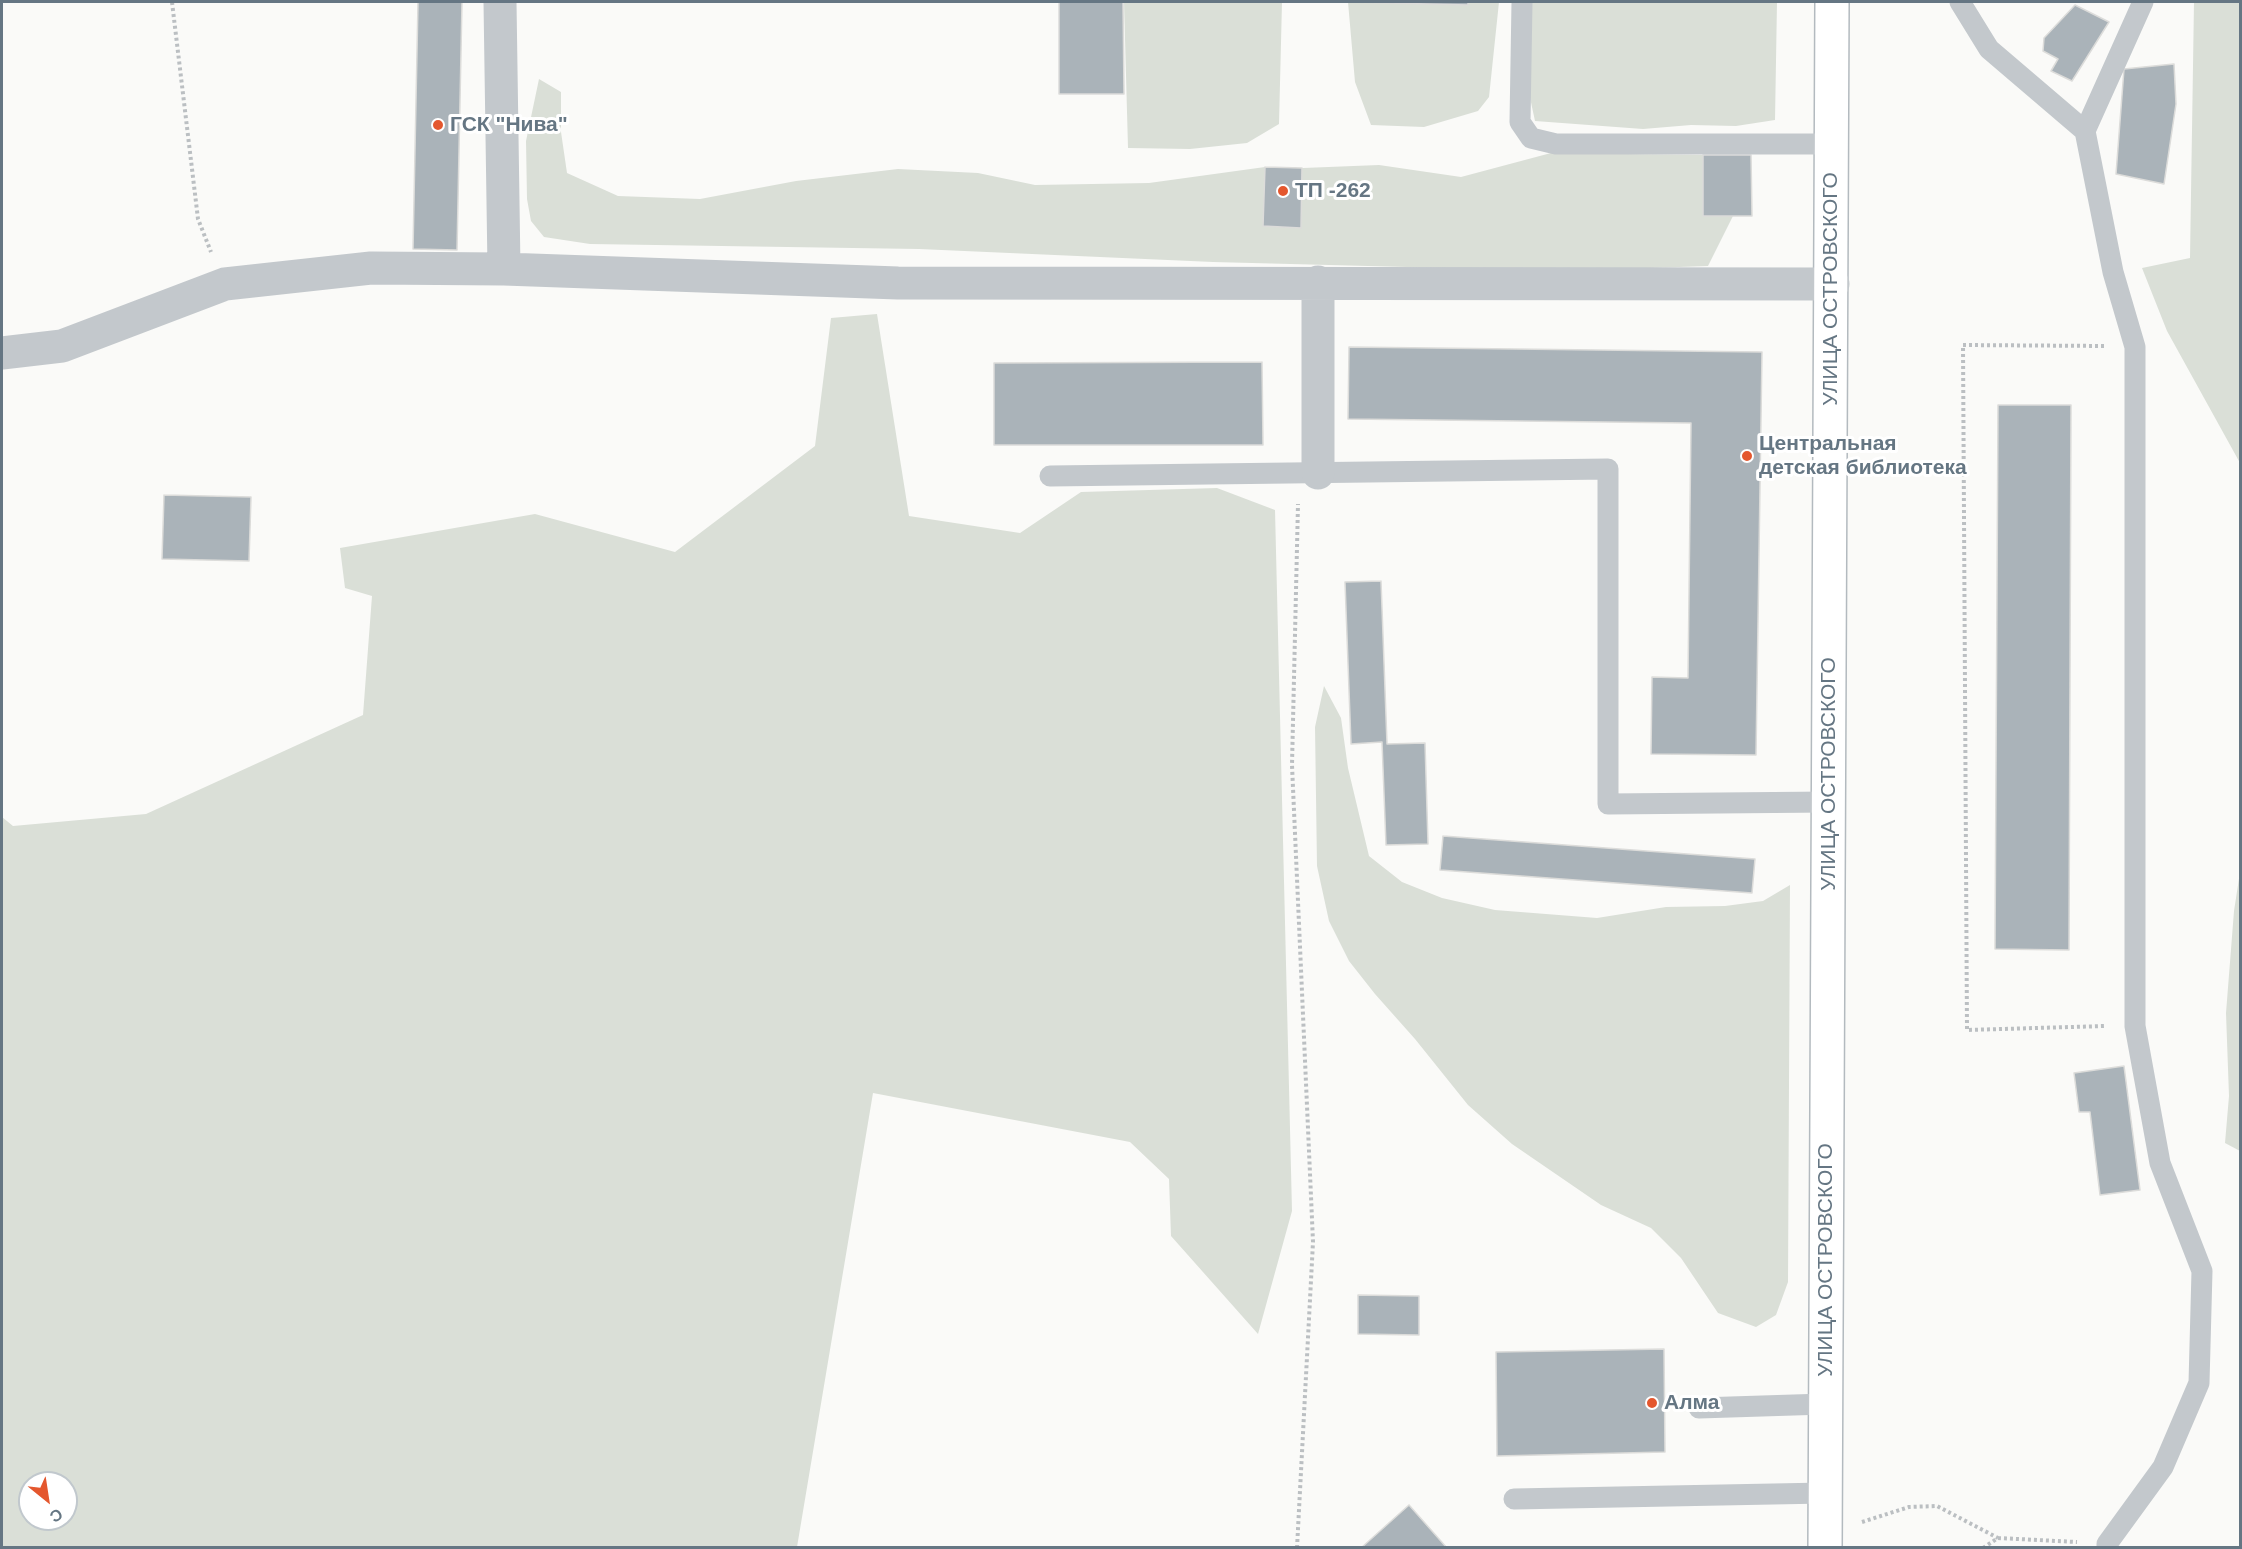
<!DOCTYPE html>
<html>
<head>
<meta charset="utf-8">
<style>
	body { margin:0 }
	#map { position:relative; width:2242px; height:1549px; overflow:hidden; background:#fafaf8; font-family:Arial,sans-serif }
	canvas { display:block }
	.frame { position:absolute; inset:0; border:3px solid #657683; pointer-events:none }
	.north { position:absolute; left:18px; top:1471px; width:60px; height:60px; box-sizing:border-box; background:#fff; border:2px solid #c1c8cd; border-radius:50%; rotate:150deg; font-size:16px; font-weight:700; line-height:24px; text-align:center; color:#657683 }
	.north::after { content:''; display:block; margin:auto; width:21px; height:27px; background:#e4572e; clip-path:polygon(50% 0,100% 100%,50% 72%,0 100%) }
</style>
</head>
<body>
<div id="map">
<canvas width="2242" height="1549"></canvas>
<div class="frame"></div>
<div class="north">С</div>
</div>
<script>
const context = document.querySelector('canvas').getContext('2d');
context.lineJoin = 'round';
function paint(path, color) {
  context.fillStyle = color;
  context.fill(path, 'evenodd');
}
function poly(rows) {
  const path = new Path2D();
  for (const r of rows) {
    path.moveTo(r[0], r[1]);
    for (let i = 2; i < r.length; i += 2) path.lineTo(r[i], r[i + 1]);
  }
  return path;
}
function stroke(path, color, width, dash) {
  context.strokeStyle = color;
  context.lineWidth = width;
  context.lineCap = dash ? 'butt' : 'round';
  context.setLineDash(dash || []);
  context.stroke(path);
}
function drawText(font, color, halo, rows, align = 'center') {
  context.font = font + ' Arial,sans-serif';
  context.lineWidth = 6;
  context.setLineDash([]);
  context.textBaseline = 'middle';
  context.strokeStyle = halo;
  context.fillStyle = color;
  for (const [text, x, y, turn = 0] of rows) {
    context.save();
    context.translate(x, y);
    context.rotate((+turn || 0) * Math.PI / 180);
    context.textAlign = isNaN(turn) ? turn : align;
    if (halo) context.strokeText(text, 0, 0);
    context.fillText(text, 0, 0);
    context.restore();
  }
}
paint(poly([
	[1124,2,1282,2,1279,124,1247,143,1190,149,1128,148],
	[1348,2,1499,2,1489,97,1478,111,1424,127,1371,125,1355,82],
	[1532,2,1777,2,1775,120,1736,126,1691,125,1643,129,1535,121,1529,93],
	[2194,2,2240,2,2240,463,2167,331,2142,268,2190,258],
	[539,79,561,92,561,132,567,173,618,196,700,199,796,181,898,169,978,173,1035,185,1149,183,1265,167,1303,168,1379,165,1461,177,1551,153,1703,155,1703,216,1733,216,1708,266,1562,271,1213,262,919,249,590,244,544,237,531,221,527,199,526,141],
	[877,314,909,516,1020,533,1081,492,1217,488,1275,510,1292,1211,1258,1334,1171,1236,1169,1179,1130,1142,873,1093,797,1547,2,1547,2,817,13,826,146,814,363,715,372,596,345,588,340,548,535,514,675,552,815,446,831,318],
	[30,1483,66,1483,66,1519,30,1519],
	[1324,686,1341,718,1348,768,1369,856,1402,882,1442,898,1495,910,1597,918,1666,907,1725,906,1763,901,1790,885,1788,1282,1776,1315,1756,1327,1718,1313,1681,1258,1651,1228,1601,1205,1512,1144,1468,1105,1415,1039,1375,994,1349,961,1329,921,1317,866,1315,727],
	[2240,872,2240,1151,2225,1143,2229,1096,2226,1013,2234,911]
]), '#dadfd7');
const building = poly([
	[418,2,462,2,457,250,413,249,418,2],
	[1059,2,1123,2,1124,94,1059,94,1059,2],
	[1348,2,1468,2,1468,5,1348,2],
	[2075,5,2109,22,2072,81,2051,71,2058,59,2043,51,2044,38,2075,5],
	[2174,64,2176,104,2164,184,2116,174,2124,69,2174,64],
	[1703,155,1751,155,1752,216,1703,216,1703,155],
	[1265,167,1302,168,1301,228,1263,226,1265,167],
	[1349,347,1762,352,1756,755,1651,754,1652,677,1688,678,1691,423,1348,419,1349,347],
	[1262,362,1263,445,994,445,994,363,1262,362],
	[1998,405,2071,405,2069,950,1995,949,1998,405],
	[164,495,251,497,249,561,162,559,164,495],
	[1381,581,1387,744,1425,743,1428,844,1386,845,1382,742,1351,744,1345,582,1381,581],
	[1443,836,1755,859,1752,893,1440,870,1443,836],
	[2124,1066,2140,1190,2100,1195,2090,1112,2079,1112,2074,1073,2124,1066],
	[1358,1295,1419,1296,1419,1335,1358,1334,1358,1295],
	[1664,1349,1665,1452,1497,1456,1496,1352,1664,1349],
	[1409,1505,1447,1548,1361,1548,1409,1505]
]);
paint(building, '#aab3b9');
stroke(building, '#dcdcda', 1.5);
const secondary = poly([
	[1825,1548,1832,2]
]);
stroke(secondary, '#b3babf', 36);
stroke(poly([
	[172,2,198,219,211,252],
	[2104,346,1963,345,1967,1030,2105,1026],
	[1862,1522,1909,1507,1937,1506,1998,1538],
	[1297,1548,1313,1242,1292,765,1298,504],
	[1983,1548,1998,1538,2077,1542]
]), '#bbbfc2', 4, [3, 3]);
stroke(poly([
	[1522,2,1520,122,1531,138,1556,144,1831,144],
	[1960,2,1989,49,2085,131,2113,272,2135,347,2135,1026,2160,1163,2202,1271,2199,1383,2163,1467,2107,1544,2107,1548],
	[2085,131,2143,2],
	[1050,476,1608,469,1608,804,1829,802],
	[1699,1408,1825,1404],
	[1514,1499,1825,1493]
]), '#c3c8cc', 21);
stroke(poly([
	[500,2,504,269],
	[1318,282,1318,473],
	[2,353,62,346,225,284,371,268,504,269,898,283,1833,284]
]), '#c3c8cc', 33);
stroke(secondary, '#fff', 33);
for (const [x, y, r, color] of [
	[438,125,6,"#e4572e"],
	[1283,191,6,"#e4572e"],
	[1747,456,6,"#e4572e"],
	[1652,1403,6,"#e4572e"]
]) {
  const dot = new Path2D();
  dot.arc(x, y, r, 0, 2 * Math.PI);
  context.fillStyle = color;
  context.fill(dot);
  stroke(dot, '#fff', 2);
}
drawText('bold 21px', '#657683', '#fff', [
	["ГСК \"Нива\"",450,125],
	["ТП -262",1295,191],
	["Центральная",1759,444],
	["детская библиотека",1759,468],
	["Алма",1664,1403]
], 'left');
drawText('21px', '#657683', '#fff', [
	["УЛИЦА ОСТРОВСКОГО",1831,289,-90],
	["УЛИЦА ОСТРОВСКОГО",1829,774,-90],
	["УЛИЦА ОСТРОВСКОГО",1826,1260,-90]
]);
</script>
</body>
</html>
